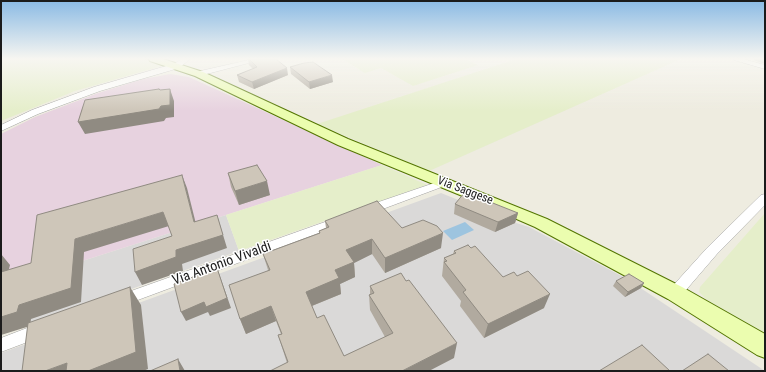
<!DOCTYPE html>
<html>
<head>
<meta charset="utf-8">
<style>
	body { margin:0 }
	#map { position:relative; width:766px; height:372px; overflow:hidden; background:#eeece0; font-family:"Roboto Condensed",sans-serif }
	canvas { display:block }
	.frame { position:absolute; inset:0; border:2px solid #1b1b1b; pointer-events:none }
</style>
</head>
<body>
<div id="map">
<canvas width="766" height="372"></canvas>
<div class="frame"></div>
</div>
<script>
const context = document.querySelector('canvas').getContext('2d');
context.lineJoin = 'round';
function paint(path, color) {
  context.fillStyle = color;
  context.fill(path, 'evenodd');
}
function poly(rows) {
  const path = new Path2D();
  for (const r of rows) {
    path.moveTo(r[0], r[1]);
    for (let i = 2; i < r.length; i += 2) path.lineTo(r[i], r[i + 1]);
  }
  return path;
}
function stroke(path, color, width, dash) {
  context.strokeStyle = color;
  context.lineWidth = width;
  context.lineCap = dash ? 'butt' : 'round';
  context.setLineDash(dash || []);
  context.stroke(path);
}
function drawText(font, color, halo, rows, align = 'center') {
  context.font = font + ' "Roboto Condensed",sans-serif';
  context.lineWidth = 3;
  context.setLineDash([]);
  context.textBaseline = 'middle';
  context.strokeStyle = halo;
  context.fillStyle = color;
  for (const [text, x, y, turn = 0] of rows) {
    context.save();
    context.translate(x, y);
    context.rotate((+turn || 0) * Math.PI / 180);
    context.textAlign = isNaN(turn) ? turn : align;
    if (halo) context.strokeText(text, 0, 0);
    context.fillText(text, 0, 0);
    context.restore();
  }
}
paint(poly([
	[441,193,513,222,529,227,627,279,765,371,1,371,1,353],
	[226,215,239,251,1,335,1,287]
]), '#dad9d8');
paint(poly([
	[170,74,189,77,382,165,1,287,1,134,35,117,98,93,143,79]
]), '#e7d2df');
paint(poly([
	[1,59,145,59,165,65,75,91,1,121],
	[342,59,465,59,478,65,413,86,381,68,365,73],
	[516,59,681,59,429,171,317,124],
	[382,165,427,185,239,251,226,215],
	[765,213,765,334,707,300,699,292,700,287]
]), '#e5eeca');
paint(poly([
	[465,222,474,230,452,240,443,231]
]), '#9dc4df');
const street = poly([
	[183,59,190,59,179,68,100,91,38,114,1,131,1,125,32,110,94,87,173,64,183,59],
	[253,59,264,59,199,76,195,74,196,72,253,59],
	[733,59,743,59,765,65,765,69,734,60,733,59],
	[443,180,447,181,448,183,447,185,372,213,368,214,364,213,362,210,364,207,443,180],
	[765,194,765,205,717,254,680,297,675,299,670,297,668,293,670,289,707,248,761,195,765,194],
	[339,217,343,218,345,221,343,224,127,304,122,306,117,304,115,300,117,296,339,217],
	[40,323,46,325,48,330,46,335,1,352,1,338,40,323]
]);
const secondary = poly([
	[149,59,163,59,203,72,348,139,547,219,682,287,765,334,765,358,757,355,668,299,535,227,482,204,338,145,195,76,150,61,149,59]
]);
stroke(street, '#a2a2a2', 1);
stroke(secondary, '#537500', 2);
paint(street, '#fff');
paint(secondary, '#ebfdaf');
paint(poly([
	[248,59,276,59,288,75,254,89,239,82,237,75,253,69,249,65],
	[754,59,765,59,765,64,753,60],
	[290,67,333,82,310,89,291,74],
	[228,173,270,195,239,205,231,187],
	[455,204,518,213,515,223,495,232,454,214],
	[325,221,402,228,441,248,385,273,372,254,354,263,355,277,340,284,341,294,312,306,317,318,344,356,385,337,370,310,369,295,370,294,370,286,454,358,287,363,278,335,281,334,276,321,246,334,240,319,268,270,263,254,319,234,319,231,326,228],
	[471,248,503,277,544,308,484,338,460,306,461,301,442,276,444,258,453,254,454,251],
	[616,281,644,283,641,288,625,297,613,286]
]), '#b1aa9f');
paint(poly([
	[287,68,288,75,254,89,252,82],
	[332,75,333,82,310,89,309,82],
	[170,89,174,101,174,117,166,118,164,121,85,134,78,122],
	[182,175,187,188,199,236,194,222],
	[267,181,270,195,239,205,235,191],
	[163,212,169,226,84,252,81,302,31,319,30,326,1,335,1,317,19,305,75,239],
	[518,213,515,223,495,232,498,222],
	[217,215,227,248,182,264,183,271,142,285,135,272,176,250],
	[443,233,441,248,385,273,385,258],
	[372,239,372,254,354,263,355,277,340,284,341,294,309,307,306,292,335,270,346,250],
	[1,254,10,265,4,289,1,286],
	[217,268,231,308,210,316,208,312,186,321,181,312],
	[644,283,641,288,625,297,628,292],
	[130,287,141,305,148,369,143,371,88,371],
	[550,294,544,308,484,338,488,324],
	[271,306,276,321,246,334,240,319],
	[457,343,454,358,429,371,402,371],
	[178,359,185,371,180,371],
	[67,363,74,371,45,371]
]), '#908b82');
const building = poly([
	[249,59,276,59,287,68,252,82,237,75,257,67,249,59],
	[313,62,332,75,309,82,290,67,304,63,313,62],
	[159,89,160,90,170,89,170,105,161,106,159,109,78,122,85,100,159,89],
	[257,165,267,181,235,191,228,173,257,165],
	[182,175,194,222,217,215,223,235,176,250,176,257,135,272,133,249,172,236,163,212,75,239,71,288,19,305,17,312,1,317,1,272,31,263,37,215,182,175],
	[465,192,518,213,498,222,455,204,465,192],
	[377,201,402,228,423,220,437,226,443,233,385,258,372,239,346,250,354,262,335,270,339,278,306,292,317,318,324,315,344,356,393,333,369,295,374,293,370,286,401,273,406,281,409,280,457,343,402,371,270,371,288,362,278,335,282,334,271,306,240,319,229,285,270,270,263,254,320,233,319,231,329,227,325,221,377,201],
	[468,245,471,248,475,246,503,277,514,272,517,276,528,271,550,294,488,324,463,292,466,290,444,262,447,261,444,258,456,253,454,251,468,245],
	[217,268,227,298,206,307,204,302,181,312,174,284,217,268],
	[629,274,644,283,628,292,616,281,629,274],
	[130,287,136,352,88,371,66,371,67,363,45,371,22,371,28,323,130,287],
	[642,345,670,371,599,371,642,345],
	[708,354,729,371,682,371,708,354],
	[178,359,180,371,150,371,178,359]
]);
paint(building, '#cec6b9');
stroke(building, '#908b82', 1);
const sky = context.createLinearGradient(0, 0, 0, 111);
sky.addColorStop(0, '#8abae4');
sky.addColorStop(0.53, '#f7f6f1');
sky.addColorStop(1, '#f7f6f100');
context.fillStyle = sky;
context.fillRect(0, 0, 766, 111);
drawText('12px', '#1b1b1b', '#fff', [
	["Via Saggese",465,191,21]
]);
drawText('14px', '#1b1b1b', '#fff', [
	["Via Antonio Vivaldi",222,264,-20]
]);
</script>
</body>
</html>
